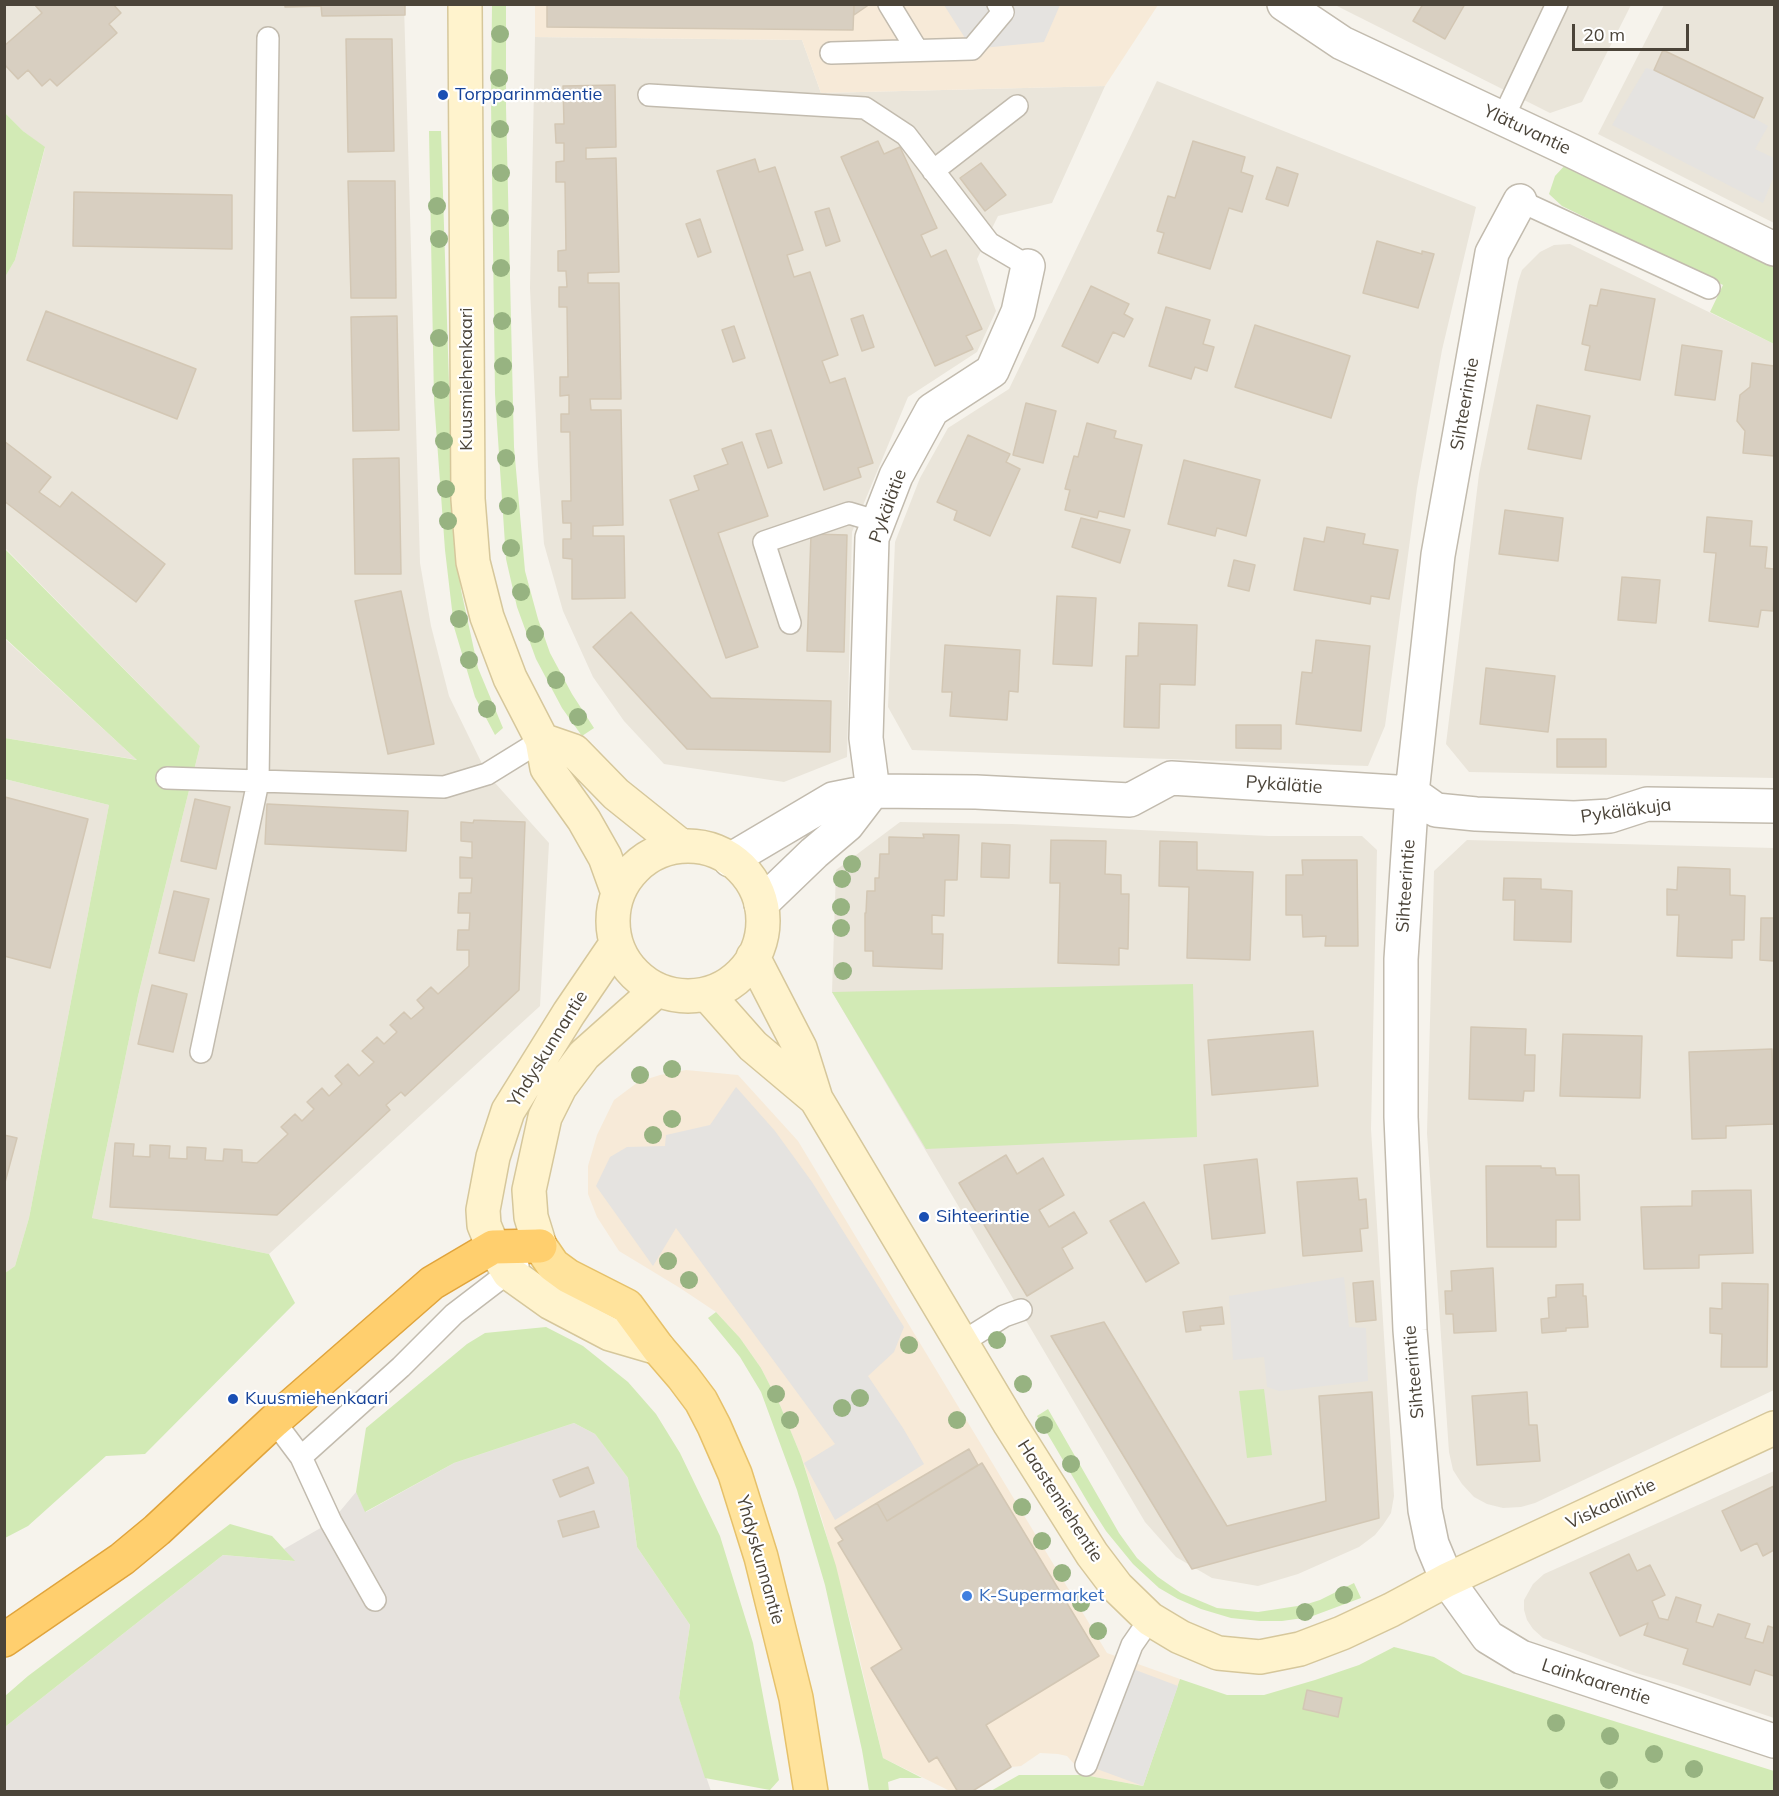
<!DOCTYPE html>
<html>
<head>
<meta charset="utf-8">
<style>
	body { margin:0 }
	#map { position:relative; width:1779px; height:1796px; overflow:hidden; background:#f6f3ec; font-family:Mulish,sans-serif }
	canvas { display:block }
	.frame { position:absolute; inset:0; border:6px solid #4b4439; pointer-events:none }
	.scale { position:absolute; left:1572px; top:24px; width:117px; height:27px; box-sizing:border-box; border:3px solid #4b4439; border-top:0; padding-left:8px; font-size:18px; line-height:21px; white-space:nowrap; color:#4b4439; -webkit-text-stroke:4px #fff; paint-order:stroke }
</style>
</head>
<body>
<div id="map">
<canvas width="1779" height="1796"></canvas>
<div class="frame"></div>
<div class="scale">20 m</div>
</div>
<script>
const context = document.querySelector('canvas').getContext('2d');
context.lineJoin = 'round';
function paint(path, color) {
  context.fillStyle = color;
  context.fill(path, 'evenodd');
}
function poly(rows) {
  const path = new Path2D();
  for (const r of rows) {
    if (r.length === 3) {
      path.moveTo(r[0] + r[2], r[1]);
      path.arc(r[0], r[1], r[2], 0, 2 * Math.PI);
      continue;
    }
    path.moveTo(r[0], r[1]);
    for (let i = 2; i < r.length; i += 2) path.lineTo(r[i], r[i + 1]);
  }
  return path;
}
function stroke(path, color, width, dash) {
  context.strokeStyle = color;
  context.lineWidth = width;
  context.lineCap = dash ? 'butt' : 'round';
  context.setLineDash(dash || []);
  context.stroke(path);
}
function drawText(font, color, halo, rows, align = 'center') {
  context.font = font + ' Mulish,sans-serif';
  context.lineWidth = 4.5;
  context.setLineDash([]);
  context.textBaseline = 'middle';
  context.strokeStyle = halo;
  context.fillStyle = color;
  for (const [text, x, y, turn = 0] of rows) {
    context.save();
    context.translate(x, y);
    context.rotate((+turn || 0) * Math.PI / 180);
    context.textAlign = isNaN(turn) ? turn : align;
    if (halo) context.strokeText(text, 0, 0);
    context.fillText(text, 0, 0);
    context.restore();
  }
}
paint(poly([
	[5,5,404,5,420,563,431,626,449,696,487,774,549,843,540,1006,269,1254,92,1218,138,996,200,746,5,548,4,278,15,260,45,148,23,131,5,113],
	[1335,5,1631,5,1582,102,1550,113],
	[1664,5,1774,5,1774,223,1598,134],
	[535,37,802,40,821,93,1105,86,1052,203,998,216,977,259,996,311,977,352,908,397,852,532,847,757,784,782,664,764,624,721,593,677,563,611,544,544,538,466,530,288],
	[1157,81,1476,207,1442,350,1417,488,1385,726,1368,766,912,750,888,707,895,542,920,478,948,428,1009,389],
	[1570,244,1774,344,1774,778,1469,772,1446,744,1479,474,1518,282,1522,270,1540,252,1554,245],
	[4,638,136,759,139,760,5,738],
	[5,779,109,805,29,1218,15,1266,5,1273],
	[900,822,1012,824,1269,836,1362,836,1377,850,1371,1129,1394,1496,1391,1513,1383,1525,1375,1535,1359,1547,1298,1574,1258,1586,1212,1578,1176,1557,1145,1522,832,992,836,870],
	[1467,840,1774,848,1774,1390,1535,1503,1521,1507,1503,1508,1487,1504,1474,1497,1462,1484,1453,1470,1449,1452,1427,1133,1434,871],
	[1774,1471,1774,1718,1677,1685,1636,1673,1543,1638,1533,1629,1527,1620,1524,1610,1524,1600,1533,1584,1544,1574]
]), '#eae5da');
paint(poly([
	[535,5,1158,5,1105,86,821,93,802,40,535,37],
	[686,1070,738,1075,798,1141,1107,1653,1180,1679,1143,1786,1084,1775,1067,1756,1058,1754,1040,1753,1021,1766,1011,1767,971,1791,950,1791,883,1758,854,1635,822,1519,801,1456,780,1405,761,1368,740,1338,716,1312,680,1288,619,1251,597,1217,588,1194,588,1166,597,1135,614,1100,638,1082,660,1075]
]), '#f7ead8');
paint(poly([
	[574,1423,595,1434,628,1478,637,1547,690,1625,679,1698,711,1791,5,1792,5,1727,223,1555,294,1561,284,1549,331,1522,356,1492,366,1512,454,1463]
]), '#e6e2dd');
paint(poly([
	[492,5,506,5,506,107,514,447,525,571,538,619,550,653,572,694,594,728,582,736,562,708,536,659,517,607,506,559,495,394,491,101],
	[5,113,23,131,45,147,15,260,5,277],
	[429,131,441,131,451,447,461,590,478,668,503,728,495,735,475,697,454,627,445,550,434,400],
	[1567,163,1774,266,1774,344,1710,312,1723,285,1562,206,1549,194,1555,176],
	[4,548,200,746,138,996,92,1218,269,1254,295,1303,145,1454,106,1456,28,1526,5,1538,5,1273,15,1266,29,1218,109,805,5,779,5,738,137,760,5,638],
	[1193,984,1197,1137,926,1149,832,992],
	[716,1312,740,1338,761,1368,780,1405,801,1456,836,1566,883,1758,922,1778,900,1778,888,1782,889,1791,869,1791,862,1750,825,1585,797,1490,761,1392,740,1357,708,1318],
	[546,1327,583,1346,628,1382,656,1414,680,1453,720,1536,753,1643,779,1780,770,1790,705,1778,679,1698,690,1625,637,1547,628,1478,595,1434,574,1423,454,1463,365,1512,356,1492,366,1428,467,1344,485,1333],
	[1264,1389,1272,1455,1247,1458,1239,1391],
	[1048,1409,1119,1533,1137,1558,1158,1577,1181,1593,1217,1608,1258,1612,1304,1605,1320,1600,1354,1583,1361,1598,1310,1617,1282,1621,1260,1621,1231,1618,1201,1609,1178,1599,1159,1588,1133,1564,1106,1531,1090,1506,1037,1416],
	[230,1524,272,1536,295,1561,223,1555,5,1727,5,1696,28,1676],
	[1394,1647,1434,1657,1463,1674,1774,1771,1774,1792,989,1792,1019,1775,1084,1775,1143,1786,1180,1679,1227,1695,1264,1695,1315,1680,1359,1665]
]), '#d2eab5');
paint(poly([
	[944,5,1060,5,1044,42,972,49],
	[1646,68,1654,70,1754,118,1768,126,1755,149,1774,158,1774,176,1763,203,1612,125],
	[736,1087,775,1131,812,1182,904,1327,894,1352,868,1376,903,1428,924,1464,835,1520,804,1463,835,1444,676,1228,653,1266,596,1186,610,1157,627,1147,665,1146,666,1135,710,1125],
	[1344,1277,1349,1327,1366,1328,1368,1381,1279,1391,1267,1387,1264,1357,1233,1360,1229,1296],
	[1125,1666,1178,1686,1143,1786,1086,1765]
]), '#e5e3e0');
const building = poly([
	[34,4,113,4,121,13,109,24,117,33,57,86,50,79,42,86,28,70,18,79,4,64,4,46,42,13,34,4],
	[285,4,405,4,405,15,322,16,321,6,285,7,285,4],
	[547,4,854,4,853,30,547,27,547,4],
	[854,4,870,4,854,15,854,4],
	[1423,4,1465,4,1445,39,1413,21,1423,4],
	[346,39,392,39,394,151,348,152,346,39],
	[1663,50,1763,98,1754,118,1654,70,1663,50],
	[615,85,616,147,586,148,586,159,616,158,619,272,588,273,588,283,619,283,621,399,590,399,591,410,621,410,623,525,593,526,593,536,624,536,625,598,572,599,572,559,563,558,563,539,571,539,571,523,563,523,562,501,571,501,570,432,561,432,561,414,569,414,569,395,560,396,560,377,568,377,567,307,559,307,559,287,567,287,566,271,558,271,558,251,566,250,565,182,556,182,556,162,564,161,564,143,556,143,555,124,564,124,563,86,615,85],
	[878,141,884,154,900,147,937,228,921,235,931,257,946,250,982,329,966,336,973,349,935,366,841,157,878,141],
	[1193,141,1245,157,1241,172,1253,176,1242,212,1229,208,1210,269,1158,253,1164,233,1157,231,1168,196,1175,198,1193,141],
	[755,159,759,172,775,167,803,250,787,255,794,277,810,272,838,355,822,361,830,383,845,378,873,463,858,468,861,477,824,490,717,171,755,159],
	[981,163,1006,195,985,211,960,178,981,163],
	[1277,167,1298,174,1288,206,1266,199,1277,167],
	[348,181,395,181,396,298,351,298,348,181],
	[74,192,232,195,232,249,73,246,74,192],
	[829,208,840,241,826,246,815,212,829,208],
	[700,219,711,252,698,257,686,224,700,219],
	[1377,241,1422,254,1422,251,1434,254,1418,308,1363,293,1377,241],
	[1091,286,1129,304,1124,314,1133,319,1124,337,1113,332,1098,363,1062,346,1091,286],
	[1601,289,1655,299,1640,380,1585,370,1590,346,1582,344,1590,305,1597,306,1601,289],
	[1166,307,1210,320,1203,344,1214,347,1207,371,1195,367,1191,379,1149,366,1166,307],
	[46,311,196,369,177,419,27,360,46,311],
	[863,315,874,347,862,351,851,319,863,315],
	[397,316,399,430,353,431,351,317,397,316],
	[1255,325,1350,356,1331,418,1235,387,1255,325],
	[734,326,745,358,733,362,722,330,734,326],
	[1682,345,1722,351,1715,400,1675,395,1682,345],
	[1752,363,1774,366,1774,456,1743,453,1745,431,1737,421,1740,395,1750,387,1752,363],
	[1026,403,1056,411,1043,463,1013,455,1026,403],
	[1537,405,1590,416,1581,459,1528,449,1537,405],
	[1087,423,1116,431,1114,438,1142,445,1124,517,1099,511,1097,518,1065,510,1070,490,1065,489,1074,456,1078,457,1087,423],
	[771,430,782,463,768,468,756,434,771,430],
	[968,435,1010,454,1006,462,1020,469,990,536,954,520,957,511,937,502,968,435],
	[4,441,51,477,39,492,60,507,72,492,165,564,136,602,4,501,4,441],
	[742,442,768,516,718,533,758,647,726,658,670,500,699,490,694,476,728,464,722,449,742,442],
	[399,458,401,574,355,574,353,459,399,458],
	[1184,460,1260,480,1246,536,1217,528,1215,536,1168,524,1184,460],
	[1505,510,1563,518,1558,561,1499,554,1505,510],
	[1707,517,1752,521,1750,546,1767,547,1765,568,1774,569,1774,599,1773,611,1761,610,1758,627,1709,621,1716,553,1704,552,1707,517],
	[1081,518,1130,530,1120,563,1072,547,1081,518],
	[1327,527,1365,534,1363,544,1398,550,1389,599,1371,596,1370,604,1294,590,1304,538,1324,542,1327,527],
	[811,534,847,535,844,652,807,651,811,534],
	[1234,560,1255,565,1249,591,1228,586,1234,560],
	[1622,577,1660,580,1656,623,1618,620,1622,577],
	[401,591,434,744,388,754,355,601,401,591],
	[1057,596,1096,598,1092,666,1053,664,1057,596],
	[631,612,711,698,831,701,830,752,687,749,593,647,631,612],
	[1139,623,1197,625,1195,685,1160,684,1159,728,1124,727,1126,656,1138,656,1139,623],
	[1316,640,1370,646,1361,731,1296,724,1302,672,1312,673,1316,640],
	[945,645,1020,650,1018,692,1009,691,1007,720,950,716,952,692,942,692,945,645],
	[1486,668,1555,676,1548,732,1480,724,1486,668],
	[1236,725,1281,725,1281,749,1236,748,1236,725],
	[1557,739,1606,739,1606,767,1557,767,1557,739],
	[5,797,88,819,50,968,4,956,5,797],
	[195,799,230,807,216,869,181,861,195,799],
	[267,804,408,811,406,851,265,844,267,804],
	[474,820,525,822,519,990,405,1096,401,1092,386,1105,390,1110,277,1215,110,1207,115,1143,134,1144,133,1156,150,1157,150,1145,170,1146,169,1158,187,1159,187,1147,206,1148,205,1160,223,1161,224,1149,242,1150,242,1162,257,1163,288,1134,281,1127,295,1114,302,1121,314,1109,307,1102,322,1088,329,1096,342,1084,335,1076,348,1064,359,1076,374,1062,362,1051,377,1037,384,1044,397,1032,390,1025,404,1012,411,1019,424,1008,417,1000,431,987,438,994,469,966,469,950,457,950,458,930,469,930,470,913,458,913,459,893,471,893,472,878,460,878,460,857,472,858,472,842,461,841,461,822,473,823,474,820],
	[923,834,959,835,957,880,945,880,944,916,932,915,932,934,943,934,942,969,873,966,873,951,865,951,865,913,866,913,867,891,875,891,875,878,879,878,880,854,889,854,889,837,924,838,923,834],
	[1051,840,1106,841,1105,874,1121,875,1121,894,1129,894,1128,949,1119,948,1119,965,1058,963,1060,883,1050,883,1051,840],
	[1160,841,1197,842,1197,870,1253,872,1250,960,1187,958,1189,887,1159,886,1160,841],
	[982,843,1010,845,1009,878,981,877,982,843],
	[1302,860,1357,860,1358,946,1325,946,1326,936,1303,937,1302,915,1286,915,1286,875,1303,875,1302,860],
	[1678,867,1730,869,1730,895,1745,896,1744,940,1732,940,1732,958,1677,956,1679,915,1667,915,1667,889,1677,890,1678,867],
	[1504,878,1541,879,1541,889,1572,891,1571,942,1514,940,1515,900,1503,900,1504,878],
	[174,891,209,899,194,961,159,953,174,891],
	[1761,918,1774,918,1774,961,1760,960,1761,918],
	[152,985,187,994,173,1052,138,1044,152,985],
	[1471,1027,1526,1029,1525,1055,1535,1055,1534,1091,1524,1091,1523,1101,1469,1099,1471,1027],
	[1313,1031,1318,1086,1212,1095,1208,1040,1313,1031],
	[1563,1034,1642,1036,1640,1098,1560,1096,1563,1034],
	[1772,1049,1774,1124,1726,1126,1726,1138,1692,1139,1689,1052,1772,1049],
	[4,1135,17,1138,4,1186,4,1135],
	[1006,1155,1017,1174,1043,1158,1064,1195,1039,1210,1049,1227,1074,1212,1087,1233,1062,1248,1073,1268,1027,1296,959,1183,1006,1155],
	[1257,1159,1265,1233,1212,1239,1204,1165,1257,1159],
	[1486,1166,1541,1166,1541,1168,1555,1168,1556,1175,1579,1175,1580,1220,1556,1220,1556,1247,1487,1247,1486,1166],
	[1357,1178,1359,1200,1366,1199,1368,1228,1360,1229,1362,1251,1303,1256,1297,1182,1357,1178],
	[1751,1190,1753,1253,1699,1255,1699,1268,1644,1269,1641,1207,1692,1206,1692,1191,1751,1190],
	[1144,1202,1179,1263,1146,1282,1110,1221,1144,1202],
	[1493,1268,1496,1331,1454,1333,1453,1314,1446,1314,1445,1291,1452,1291,1451,1271,1493,1268],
	[1373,1281,1376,1320,1356,1322,1353,1283,1373,1281],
	[1722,1283,1768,1284,1767,1367,1721,1367,1722,1334,1710,1333,1710,1308,1722,1309,1722,1283],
	[1583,1284,1583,1296,1586,1296,1588,1327,1566,1328,1566,1331,1542,1333,1541,1319,1549,1318,1548,1298,1556,1297,1556,1285,1583,1284],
	[1222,1307,1224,1324,1200,1326,1201,1330,1186,1332,1183,1312,1222,1307],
	[1104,1322,1227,1526,1326,1501,1319,1396,1372,1392,1379,1518,1192,1569,1051,1336,1104,1322],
	[1527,1392,1529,1425,1537,1425,1540,1461,1477,1465,1472,1396,1527,1392],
	[969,1449,978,1465,887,1521,877,1503,969,1449],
	[982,1463,1099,1656,986,1725,1011,1767,971,1792,958,1792,937,1757,929,1762,871,1668,902,1649,838,1543,843,1540,835,1528,877,1503,887,1521,982,1463],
	[588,1467,594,1483,560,1497,553,1480,588,1467],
	[1774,1486,1774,1550,1763,1556,1757,1543,1741,1551,1722,1511,1774,1486],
	[594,1511,599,1527,563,1537,558,1521,594,1511],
	[1629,1554,1637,1571,1650,1565,1665,1595,1652,1601,1659,1618,1668,1620,1676,1597,1701,1605,1696,1622,1713,1627,1718,1614,1750,1624,1745,1638,1763,1643,1768,1626,1774,1628,1774,1676,1755,1670,1750,1685,1683,1664,1688,1649,1644,1635,1648,1623,1620,1636,1590,1573,1629,1554],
	[1307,1690,1342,1698,1338,1717,1303,1709,1307,1690]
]);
paint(building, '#d8cfc1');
stroke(building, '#d3c7b4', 1.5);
const lane = poly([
	[889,4,917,50],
	[831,53,972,49,1003,12,998,4],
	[649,95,865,108,906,135,989,243,1028,266],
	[1503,118,1557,4],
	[933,171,1017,106],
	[1520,201,1709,288],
	[790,623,764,542,849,513,879,522],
	[167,778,444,787,487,774,542,740],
	[201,1052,258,782,268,38],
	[961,1343,1004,1316,1021,1310],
	[274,1421,301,1457,331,1522,375,1600],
	[301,1457,401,1367,454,1314,518,1265],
	[1086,1765,1132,1645,1150,1619]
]);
const street = poly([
	[1284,4,1342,43,1572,151,1774,249],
	[1520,201,1492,253,1438,555,1412,793,1401,959,1401,1117,1410,1330,1425,1510,1432,1544,1447,1580,1488,1637,1521,1657,1774,1741],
	[1028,266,1018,312,992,371,932,410,896,476,872,538,866,738,873,791,976,792,1130,800,1171,778,1412,793,1436,810,1476,814,1574,818,1610,816,1647,804,1774,806],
	[730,860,833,799,873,791],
	[761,904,814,853,847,825,873,791]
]);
const secondary = poly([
	[465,4,468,499,473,562,487,617,510,678,542,740,547,768,584,820,605,857,618,893],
	[542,740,574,751,616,794,681,846],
	[688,921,75],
	[616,944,569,1013,508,1111,493,1157,483,1210,484,1225,493,1247,509,1273,551,1303,610,1334,658,1348],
	[753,957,800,1048,816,1099,1010,1424,1092,1554,1117,1587,1150,1619,1180,1637,1218,1653,1260,1657,1300,1649,1342,1633,1391,1610,1447,1580,1774,1428],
	[707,994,753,1046,816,1099],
	[540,1246,531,1217,529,1190,545,1117,560,1087,584,1055,657,990]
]);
const primary = poly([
	[540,1246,553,1265,568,1276,627,1306,658,1348,683,1377,701,1401,714,1426,735,1474,761,1557,796,1698,811,1792]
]);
const highway = poly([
	[4,1640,122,1559,157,1530,274,1421,432,1283,493,1247,540,1246]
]);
stroke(lane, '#c2bbae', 24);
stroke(street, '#c2bbae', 36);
stroke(secondary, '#d6c79b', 36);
stroke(primary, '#e6c16a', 36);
stroke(highway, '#e0a43c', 36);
stroke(lane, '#fff', 21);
stroke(street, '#fff', 33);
stroke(secondary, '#fff3cd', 33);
stroke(primary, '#ffe39c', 33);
stroke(highway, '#ffcf6e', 33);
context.fillStyle = '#97b381';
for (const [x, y] of [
	[500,34],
	[499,78],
	[500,129],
	[501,173],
	[437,206],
	[500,218],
	[439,239],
	[501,268],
	[502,321],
	[439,338],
	[503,366],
	[441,390],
	[505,409],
	[444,441],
	[506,458],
	[446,489],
	[508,506],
	[448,521],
	[511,548],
	[521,592],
	[459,619],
	[535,634],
	[469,660],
	[556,680],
	[487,709],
	[578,717],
	[852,864],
	[842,879],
	[841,907],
	[841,928],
	[843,971],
	[672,1069],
	[640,1075],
	[672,1119],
	[653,1135],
	[668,1261],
	[689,1280],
	[997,1340],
	[909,1345],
	[1023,1384],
	[776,1394],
	[860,1398],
	[842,1408],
	[790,1420],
	[957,1420],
	[1044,1425],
	[1071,1464],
	[1022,1507],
	[1042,1541],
	[1062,1573],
	[1344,1595],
	[1081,1603],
	[1305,1612],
	[1098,1631],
	[1556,1723],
	[1610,1736],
	[1654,1754],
	[1694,1769],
	[1609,1780]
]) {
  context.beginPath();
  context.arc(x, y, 9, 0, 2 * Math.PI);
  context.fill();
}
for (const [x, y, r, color] of [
	[443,95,6,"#1a4fb4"],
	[924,1217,6,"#1a4fb4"],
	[233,1399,6,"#1a4fb4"],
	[967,1596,6,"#3f7fe0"]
]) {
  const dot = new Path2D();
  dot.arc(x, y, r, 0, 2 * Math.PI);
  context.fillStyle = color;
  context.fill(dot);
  stroke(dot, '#fff', 2);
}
drawText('18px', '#164399', '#fff', [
	["Torpparinmäentie",455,95],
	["Sihteerintie",936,1217],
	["Kuusmiehenkaari",245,1399]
], 'left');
drawText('18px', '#4b4439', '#fff', [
	["Ylätuvantie",1527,130,25],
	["Kuusmiehenkaari",467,379,-90],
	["Sihteerintie",1465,404,-80],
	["Pykälätie",888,506,-70],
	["Pykälätie",1284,785,4],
	["Pykäläkuja",1626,811,-8],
	["Sihteerintie",1406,886,-86],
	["Yhdyskunnantie",548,1049,-58],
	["Sihteerintie",1414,1372,-95],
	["Haastemiehentie",1060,1501,57],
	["Viskaalintie",1611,1504,-25],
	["Yhdyskunnantie",760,1560,74],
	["Lainkaarentie",1596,1682,18]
]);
drawText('18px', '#366cbe', '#fff', [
	["K-Supermarket",979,1596]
], 'left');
</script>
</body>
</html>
